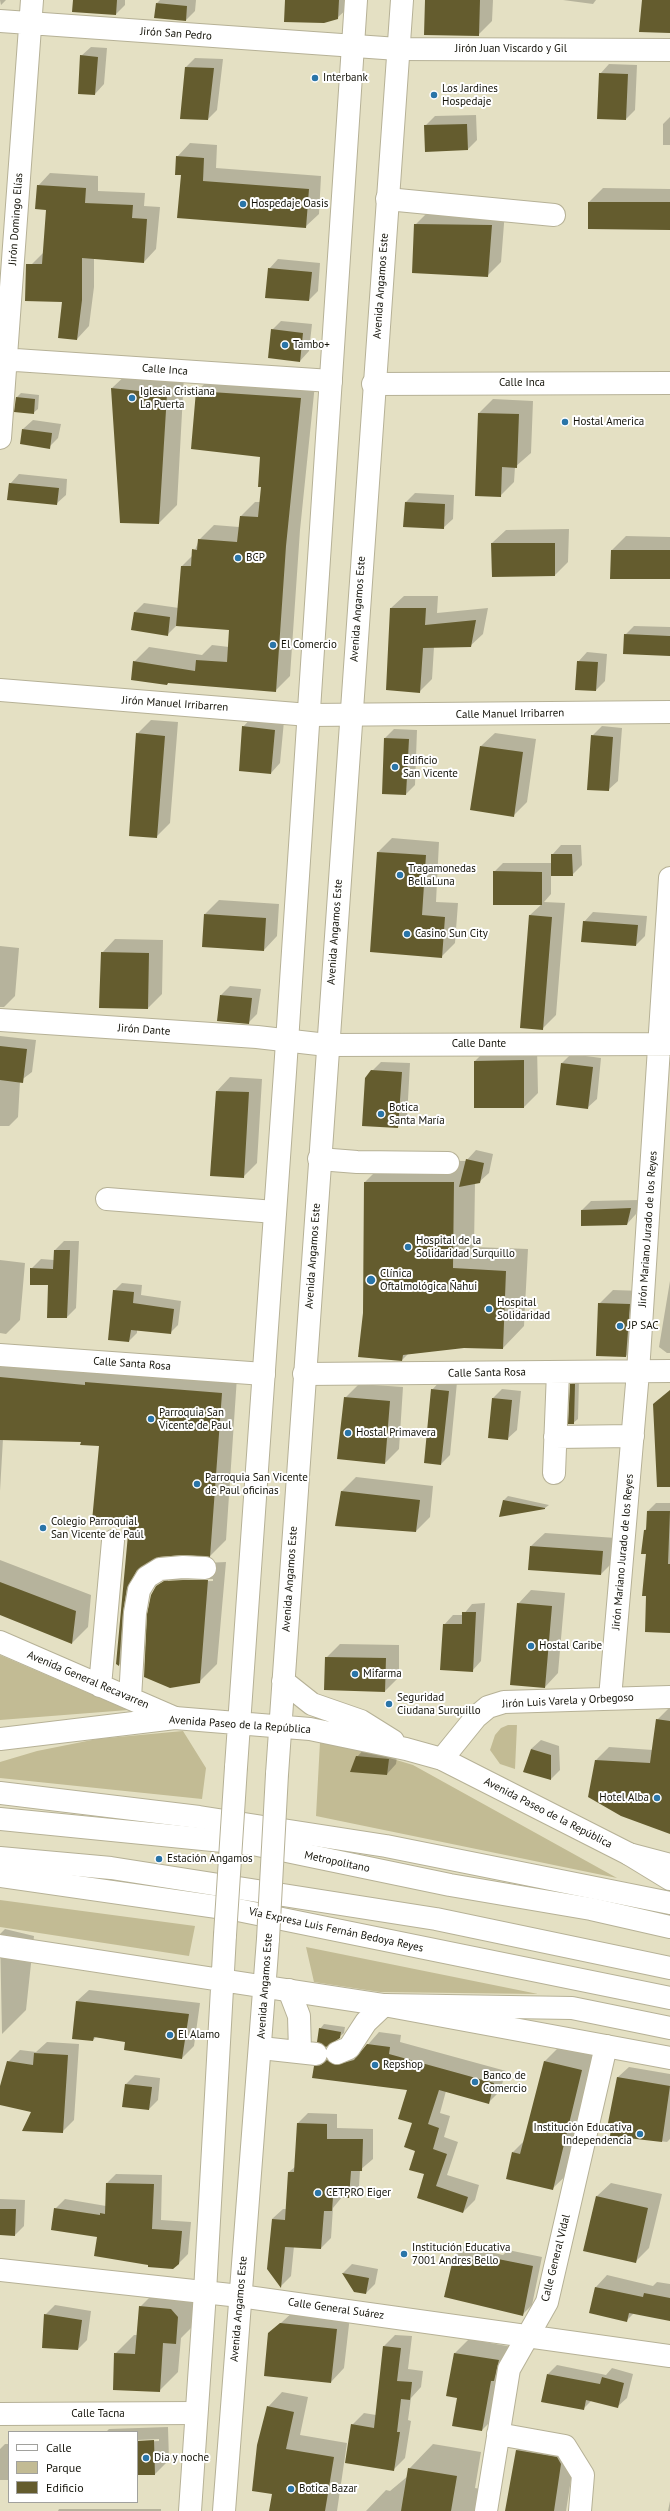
<!DOCTYPE html>
<html>
<head>
<meta charset="utf-8">
<style>
	body { margin:0 }
	#map { position:relative; width:670px; height:2511px; overflow:hidden; background:#e4e0c3; font-family:"PT Sans",sans-serif }
	canvas { display:block }
	.legend { position:absolute; left:8px; top:2431px; width:130px; height:72px; box-sizing:border-box; background:#fff; border:1px solid #a1a19d; margin:0; padding:5px 7px; list-style:none; font-size:12px; color:#141309 }
	.legend li { display:flex; align-items:center; gap:8px; height:20px }
	.legend b { width:20px; border:1px solid #a1a19d }
</style>
</head>
<body>
<div id="map">
<canvas width="670" height="2511"></canvas>
<ul class="legend">
<li><b style="height:5px;background:#fff"></b>Calle</li>
<li><b style="height:11px;background:#c2bb94"></b>Parque</li>
<li><b style="height:11px;background:#645c2e"></b>Edificio</li>
</ul>
</div>
<script>
const context = document.querySelector('canvas').getContext('2d');
context.lineJoin = 'round';
function paint(path, color) {
  context.fillStyle = color;
  context.fill(path, 'evenodd');
}
function poly(rows) {
  const path = new Path2D();
  for (const r of rows) {
    path.moveTo(r[0], r[1]);
    for (let i = 2; i < r.length; i += 2) path.lineTo(r[i], r[i + 1]);
  }
  return path;
}
function stroke(path, color, width, dash) {
  context.strokeStyle = color;
  context.lineWidth = width;
  context.lineCap = dash ? 'butt' : 'round';
  context.setLineDash(dash || []);
  context.stroke(path);
}
function drawText(font, color, halo, rows, align = 'center') {
  context.font = font + ' "PT Sans",sans-serif';
  context.lineWidth = 4;
  context.setLineDash([]);
  context.textBaseline = 'middle';
  context.strokeStyle = halo;
  context.fillStyle = color;
  for (const [text, x, y, turn = 0] of rows) {
    context.save();
    context.translate(x, y);
    context.rotate((+turn || 0) * Math.PI / 180);
    context.textAlign = isNaN(turn) ? turn : align;
    if (halo) context.strokeText(text, 0, 0);
    context.fillText(text, 0, 0);
    context.restore();
  }
}
paint(poly([
	[0,1655,128,1710,0,1720],
	[508,1725,517,1725,515,1769,500,1764,490,1750,495,1735,501,1728],
	[183,1731,206,1768,202,1799,0,1778,0,1762,37,1751,97,1739],
	[320,1742,373,1753,413,1765,617,1878,316,1816],
	[0,1900,195,1926,189,1956,0,1927],
	[306,1947,538,1994,380,1992,314,1982]
]), '#c2bb94');
paint(poly([
	[0,0,6,0,1,5],
	[100,0,125,0,125,5,116,14],
	[160,0,196,0,195,11,186,20,157,3],
	[286,0,347,0,347,9,337,18],
	[426,0,493,0,492,21,478,35],
	[563,0,596,0,593,4],
	[91,47,107,48,104,84,95,94,81,56],
	[195,58,223,59,217,110,208,119,186,67],
	[609,64,637,65,635,110,626,119,600,74],
	[476,115,477,140,468,149,425,126,435,116],
	[670,117,670,145,663,145,663,124],
	[190,143,217,145,216,168,321,176,319,214,305,227,182,174,177,157],
	[50,173,98,176,98,191,145,193,144,206,160,207,156,249,144,262,94,258,94,287,89,326,77,339,63,301,31,265,44,252,47,209,38,186],
	[603,188,670,189,670,229,589,202],
	[429,211,505,211,501,262,487,276,415,225],
	[278,259,320,263,318,291,309,300,269,269],
	[281,321,312,324,309,351,300,361,272,330],
	[130,371,184,376,177,505,159,523,112,388],
	[212,377,315,384,300,530,290,676,275,691,169,682,167,684,134,662,149,647,202,655,212,645,229,647,230,629,177,625,167,635,132,629,135,612,144,603,179,608,182,566,193,555,199,540,214,525,239,527,240,517,255,502,261,502,262,456,197,391],
	[21,393,39,395,38,409,33,413,17,397],
	[493,399,533,401,531,453,515,467,514,482,500,496,476,495,479,413],
	[33,420,61,424,58,438,49,447,23,429],
	[19,474,67,479,66,495,56,504,10,484],
	[415,493,454,495,453,519,443,528,406,502],
	[569,529,568,562,555,575,492,543,506,530],
	[626,536,670,537,670,578,612,550],
	[404,596,438,596,437,613,488,608,483,634,470,646,434,647,432,679,419,692,391,608],
	[634,626,670,627,670,655,625,635],
	[587,652,607,654,605,681,596,690,578,662],
	[252,717,284,721,280,763,271,773,243,727],
	[151,720,178,722,170,823,156,837,137,734],
	[602,726,622,728,618,781,608,790,592,736],
	[394,729,417,730,415,785,406,794,385,738],
	[495,733,536,739,527,802,513,816,481,746],
	[392,838,439,842,436,902,458,903,455,943,441,957,378,852],
	[561,845,581,845,582,865,572,875,551,875,551,894,544,902,565,903,556,1015,542,1029,530,915,542,904,494,872,503,863,552,863,552,855],
	[219,900,279,904,277,936,264,950,205,914],
	[593,912,647,916,645,936,636,945,584,922],
	[115,939,163,940,162,994,148,1008,102,953],
	[0,946,19,948,15,996,4,1007,0,1007],
	[230,986,261,989,257,1014,248,1023,221,995],
	[0,1036,36,1040,32,1072,20,1081,18,1117,9,1126,0,1126],
	[489,1047,537,1047,538,1093,524,1107,475,1061],
	[571,1054,601,1058,597,1099,587,1108,562,1063],
	[381,1062,410,1063,407,1118,398,1127,372,1071],
	[230,1077,262,1079,257,1163,243,1177,212,1175,217,1091],
	[476,1150,493,1154,489,1173,479,1182,475,1183,474,1247,528,1249,524,1326,503,1348,464,1347,408,1354,402,1360,365,1182,387,1160,466,1161],
	[640,1200,636,1214,627,1224,582,1210,591,1201],
	[64,1241,79,1241,76,1308,67,1317,49,1284,31,1269,41,1259,54,1260,55,1250],
	[0,1260,25,1263,20,1320,6,1334,0,1333],
	[670,1281,670,1353,667,1353,659,1347],
	[122,1283,142,1285,141,1295,181,1301,178,1325,170,1333,137,1329,137,1333,129,1341,114,1291],
	[613,1290,643,1291,640,1342,626,1356,599,1304],
	[0,1360,237,1377,226,1540,210,1556,184,1554,159,1556,147,1563,142,1571,135,1649,119,1665,117,1664,130,1523,100,1445,82,1441,3,1439,0,1491],
	[441,1380,457,1382,450,1455,441,1464,432,1390],
	[575,1380,579,1380,578,1419,573,1423,571,1385],
	[359,1384,403,1387,399,1449,385,1463,345,1398],
	[502,1389,521,1391,517,1430,507,1439,493,1398],
	[356,1477,433,1486,430,1517,416,1531,337,1525,342,1491],
	[508,1496,549,1505,545,1508,501,1516,504,1500],
	[656,1503,670,1503,670,1586,647,1553,645,1530,647,1527,648,1511],
	[545,1533,616,1538,615,1560,601,1574,531,1546],
	[0,1560,91,1595,88,1627,72,1643,0,1614],
	[226,1562,217,1664,199,1682,157,1587,183,1564],
	[213,1579,213,1581,168,1582,168,1580],
	[531,1590,565,1593,558,1673,545,1687,518,1604],
	[485,1603,481,1661,472,1671,444,1625,453,1615,463,1615,472,1604],
	[340,1644,399,1645,399,1677,385,1691,326,1658],
	[670,1707,670,1833,596,1760,609,1747,653,1750,657,1720],
	[541,1740,559,1746,560,1770,551,1779,531,1749],
	[366,1747,398,1750,396,1764,387,1774,357,1757],
	[5,1929,34,1936,26,2010,2,2034,0,1934],
	[89,1990,200,2003,194,2046,182,2058,127,2041,96,2037,93,2040,77,2001],
	[324,2024,345,2027,344,2033,339,2037,320,2029],
	[379,2032,401,2035,400,2042,506,2071,500,2091,489,2102,446,2091,440,2113,450,2116,444,2137,458,2142,447,2175,479,2185,475,2200,463,2212,418,2198,426,2174,417,2150,409,2090,315,2067,327,2055,348,2054,364,2049],
	[571,2035,607,2044,579,2163,552,2189,513,2152,524,2141,545,2061],
	[47,2042,79,2044,74,2120,62,2132,32,2111,0,2104,0,2090,8,2062,20,2050,36,2052],
	[629,2067,670,2074,670,2139,667,2142,611,2135,618,2077],
	[135,2075,160,2078,158,2100,149,2109,126,2084],
	[308,2113,337,2114,337,2128,373,2129,373,2159,360,2170,359,2186,349,2197,342,2197,333,2208,331,2238,321,2248,294,2246,291,2276,281,2286,272,2219,283,2209,286,2209,289,2172,296,2166,298,2123],
	[116,2174,162,2175,161,2220,191,2222,188,2254,179,2263,149,2264,98,2237,55,2209,65,2199,106,2206,107,2183],
	[611,2183,662,2194,649,2248,635,2262,597,2196],
	[0,2199,25,2200,24,2226,15,2235,0,2234],
	[464,2246,503,2255,508,2250,542,2257,532,2305,523,2314,445,2296,455,2255],
	[352,2264,378,2269,375,2284,366,2293,354,2291,343,2273],
	[607,2275,653,2286,657,2282,670,2284,670,2320,634,2313,627,2320,590,2312,596,2287],
	[159,2288,197,2298,195,2324,181,2338,178,2372,159,2391,115,2354,134,2335,137,2335,140,2307],
	[55,2305,91,2311,87,2340,78,2349,45,2315],
	[295,2310,350,2316,344,2368,331,2382,269,2334],
	[395,2335,412,2336,408,2369,423,2371,421,2387,411,2398,408,2420,411,2421,405,2458,393,2470,352,2425,364,2413,376,2415,384,2346],
	[469,2339,512,2347,496,2416,482,2430,458,2397,455,2353],
	[557,2365,606,2375,612,2368,633,2374,627,2398,617,2407,592,2400,583,2409,548,2374],
	[282,2392,308,2397,300,2435,347,2443,337,2511,270,2511,273,2494,268,2407],
	[168,2427,169,2460,155,2474,137,2474,137,2442,159,2441,159,2439,137,2440,137,2432,106,2432,109,2429],
	[532,2435,576,2448,566,2511,506,2511,517,2450],
	[5,2444,9,2444,9,2480,0,2480,0,2449],
	[433,2444,481,2452,475,2488,493,2491,489,2511,366,2511,386,2490,390,2491,408,2476,409,2469],
	[670,2501,670,2511,668,2511],
	[59,2509,161,2509,161,2511,58,2511]
]), '#0003');
paint(poly([
	[73,0,117,0,116,15,72,12],
	[285,0,339,0,338,19,324,23,284,22],
	[425,0,480,0,479,36,424,35],
	[642,0,670,0,670,33,639,32],
	[156,3,187,6,186,21,154,18],
	[80,55,98,57,95,95,78,94],
	[185,67,214,68,208,120,180,119],
	[599,73,628,74,626,120,597,119],
	[467,124,468,150,425,152,424,125],
	[176,156,204,158,203,181,309,189,306,228,177,218,181,175,175,175],
	[37,185,86,188,85,203,133,205,132,218,147,219,144,263,82,258,82,300,77,340,58,338,62,302,25,301,26,264,42,264,46,210,35,209],
	[588,202,670,202,670,230,588,229],
	[414,224,492,225,488,277,412,273],
	[268,268,312,272,309,301,265,298],
	[271,329,303,333,300,362,268,358],
	[111,388,167,394,159,524,120,523],
	[196,391,301,398,286,546,276,692,168,683,167,685,131,680,133,661,195,671,196,660,227,662,229,630,176,626,181,566,191,566,192,549,197,550,198,539,237,542,240,516,258,517,261,487,258,487,260,457,191,449],
	[16,397,35,399,34,414,14,412],
	[478,413,519,414,517,468,502,467,501,497,475,496],
	[22,429,52,433,50,449,20,444],
	[9,483,59,488,57,505,7,500],
	[405,502,445,504,444,529,403,527],
	[491,543,555,543,555,576,492,577],
	[611,550,670,550,670,579,610,579],
	[390,608,426,608,425,625,476,620,471,647,423,648,420,693,386,690],
	[134,612,170,617,168,636,131,630],
	[624,634,670,636,670,656,623,654],
	[577,661,598,662,596,691,575,690],
	[242,726,275,730,271,774,239,771],
	[136,733,165,736,157,838,129,836],
	[591,735,613,737,609,791,587,790],
	[384,738,409,739,406,795,382,794],
	[480,746,523,752,514,817,470,810],
	[377,852,426,855,422,915,445,917,442,958,370,952],
	[551,854,572,854,573,876,551,876],
	[493,871,542,872,542,905,493,905],
	[204,914,266,918,264,951,202,947],
	[529,915,552,917,543,1030,520,1028],
	[583,921,638,925,636,946,581,942],
	[101,952,149,953,148,1009,99,1008],
	[220,995,252,998,249,1024,217,1021],
	[0,1046,27,1049,23,1083,0,1080],
	[524,1060,524,1108,474,1108,474,1061],
	[561,1063,593,1067,588,1109,556,1105],
	[371,1070,402,1072,398,1128,362,1126,365,1078],
	[216,1091,249,1092,244,1178,210,1176],
	[466,1159,484,1163,480,1183,459,1187],
	[364,1182,454,1182,453,1268,506,1271,503,1349,464,1348,403,1355,402,1361,358,1357,363,1313],
	[631,1208,627,1225,581,1226,581,1210],
	[54,1250,70,1250,67,1318,47,1318,48,1285,30,1285,30,1268,53,1269],
	[113,1290,134,1292,133,1303,174,1309,171,1334,131,1330,129,1342,108,1340],
	[598,1303,630,1304,626,1357,596,1356],
	[0,1377,85,1385,85,1382,222,1393,210,1557,184,1555,159,1557,137,1570,127,1588,123,1612,119,1666,116,1664,129,1524,92,1521,99,1446,80,1445,81,1442,0,1440],
	[570,1384,575,1384,574,1424,568,1424],
	[431,1389,449,1391,441,1465,424,1463],
	[670,1390,670,1487,657,1487,653,1404],
	[344,1397,390,1401,385,1464,337,1459],
	[492,1398,512,1400,508,1440,488,1438],
	[341,1491,420,1500,416,1532,335,1526],
	[503,1500,545,1508,545,1509,499,1517],
	[647,1511,670,1511,668,1564,670,1564,670,1633,645,1632,646,1596,642,1596,646,1554,641,1554,644,1530,646,1530],
	[530,1546,603,1551,601,1575,528,1570],
	[183,1580,208,1580,200,1683,170,1688,144,1677,147,1614,151,1595,156,1586,164,1581],
	[0,1582,76,1611,72,1644,0,1615],
	[517,1603,552,1606,545,1688,510,1685],
	[462,1612,476,1612,473,1672,440,1670,443,1624,462,1624],
	[325,1657,386,1658,385,1692,324,1690],
	[656,1719,670,1721,670,1834,621,1816,588,1797,595,1760,650,1763],
	[531,1749,551,1755,551,1780,523,1772],
	[356,1756,389,1759,387,1775,350,1772],
	[76,2001,189,2014,182,2059,124,2050,125,2042,94,2037,93,2041,72,2039],
	[319,2028,341,2032,340,2038,326,2047,317,2042],
	[367,2044,390,2047,389,2054,494,2083,489,2104,439,2090,428,2124,439,2128,433,2149,447,2154,436,2186,468,2197,463,2213,417,2198,424,2174,409,2170,415,2151,404,2147,412,2123,398,2119,407,2090,312,2078,314,2066,321,2065,327,2060,336,2065,354,2060],
	[34,2053,68,2055,63,2133,22,2131,31,2112,0,2105,0,2086,7,2061,33,2065],
	[544,2061,582,2070,553,2190,506,2179,512,2152,520,2154],
	[617,2077,670,2086,662,2142,610,2136,611,2129,607,2128],
	[125,2084,152,2087,149,2110,122,2107],
	[297,2123,327,2124,327,2139,363,2139,362,2171,351,2171,349,2198,333,2197,332,2211,324,2211,321,2249,285,2247,281,2288,267,2269,272,2219,285,2220,288,2172,294,2172],
	[106,2183,154,2184,152,2229,182,2231,179,2264,173,2269,148,2267,148,2265,94,2256,97,2237,51,2230,54,2208,100,2215,100,2213,105,2214],
	[596,2196,648,2208,636,2263,583,2251],
	[0,2209,16,2209,15,2236,0,2235],
	[454,2255,496,2265,498,2259,533,2266,523,2316,444,2297],
	[342,2273,369,2278,366,2294,354,2292],
	[595,2287,643,2297,644,2293,670,2298,670,2321,629,2313,627,2322,589,2313],
	[139,2306,171,2309,178,2317,176,2344,163,2343,160,2392,113,2390,114,2353,135,2354],
	[44,2314,82,2320,78,2350,42,2348],
	[280,2323,337,2329,331,2383,264,2376,268,2333],
	[383,2346,401,2348,397,2381,412,2382,410,2400,401,2399,397,2432,400,2432,394,2471,345,2463,351,2424,374,2428],
	[454,2353,499,2360,494,2381,491,2381,482,2431,452,2426,457,2398,446,2396],
	[547,2374,600,2384,602,2377,624,2383,618,2408,586,2400,584,2410,541,2402],
	[267,2406,294,2412,286,2449,334,2457,325,2511,269,2511,272,2494,252,2491,257,2445],
	[154,2440,155,2475,137,2475,137,2441],
	[516,2450,557,2457,561,2464,554,2511,505,2511],
	[408,2468,457,2476,451,2511,401,2511]
]), '#645c2e');
const minor = poly([
	[0,21,398,49,670,50],
	[387,199,554,215],
	[0,359,331,381],
	[373,384,670,383],
	[0,438,32,0],
	[0,690,309,715,670,712],
	[0,1020,257,1037,327,1045,670,1044],
	[319,1159,357,1162,448,1163],
	[107,1199,275,1212],
	[0,1355,264,1374],
	[304,1374,670,1371],
	[555,1437,633,1436],
	[554,1473,558,1372],
	[0,1642,175,1718],
	[100,1686,113,1541],
	[130,1698,135,1613,139,1590,147,1577,160,1569,183,1567,205,1568],
	[610,1698,638,1372,670,878],
	[442,1759,476,1717,488,1707,504,1702,670,1697],
	[0,1819,253,1844,450,1885,591,1909,670,1927],
	[0,1858,111,1868,436,1919,670,1968],
	[289,1990,299,2016,300,2051],
	[261,2048,316,2054],
	[337,2053,349,2048,366,2022,384,2005],
	[0,2270,240,2296,670,2356],
	[0,2414,196,2413],
	[498,2434,565,2446,583,2475,580,2511],
	[486,2511,509,2369,547,2302,606,2046]
]);
const major = poly([
	[283,1681,312,1704,361,1721,393,1741],
	[0,1739,175,1718,310,1729,406,1749,442,1759,629,1854,670,1865],
	[236,1767,285,1072,356,0],
	[277,1774,402,0],
	[0,1946,384,2005,670,2058],
	[190,2511,205,2292,225,1935],
	[224,2511,268,1939]
]);
const highway = poly([
	[0,1793,199,1817,386,1846,670,1903],
	[629,1854,670,1879],
	[0,1876,238,1910,670,1998],
	[384,2005,572,2008,670,2028]
]);
stroke(minor, '#b6b196', 24);
stroke(major, '#b6b196', 24);
stroke(highway, '#b6b196', 24);
stroke(minor, '#fff', 22);
stroke(major, '#fff', 22);
stroke(highway, '#fff', 22);
const majorBridge = poly([
	[225,1935,236,1767],
	[268,1939,277,1774]
]);
stroke(majorBridge, '#b6b196', 24, []);
stroke(majorBridge, '#fff', 22);
for (const [x, y, r, color] of [
	[315,78,4,"#2a75a8"],
	[434,95,4,"#2a75a8"],
	[243,204,4,"#2a75a8"],
	[285,345,4,"#2a75a8"],
	[132,398,4,"#2a75a8"],
	[565,422,4,"#2a75a8"],
	[238,558,4,"#2a75a8"],
	[273,645,4,"#2a75a8"],
	[395,767,4,"#2a75a8"],
	[400,875,4,"#2a75a8"],
	[407,934,4,"#2a75a8"],
	[381,1114,4,"#2a75a8"],
	[408,1247,4,"#2a75a8"],
	[371,1280,5,"#2a75a8"],
	[489,1309,4,"#2a75a8"],
	[620,1326,4,"#2a75a8"],
	[151,1419,4,"#2a75a8"],
	[348,1433,4,"#2a75a8"],
	[197,1484,4,"#2a75a8"],
	[43,1528,4,"#2a75a8"],
	[531,1646,4,"#2a75a8"],
	[355,1674,4,"#2a75a8"],
	[389,1704,4,"#2a75a8"],
	[657,1798,4,"#2a75a8"],
	[159,1859,4,"#2a75a8"],
	[170,2035,4,"#2a75a8"],
	[375,2065,4,"#2a75a8"],
	[475,2082,4,"#2a75a8"],
	[640,2134,4,"#2a75a8"],
	[318,2193,4,"#2a75a8"],
	[404,2254,4,"#2a75a8"],
	[146,2458,4,"#2a75a8"],
	[291,2489,4,"#2a75a8"]
]) {
  const dot = new Path2D();
  dot.arc(x, y, r, 0, 2 * Math.PI);
  context.fillStyle = color;
  context.fill(dot);
  stroke(dot, '#fff', 1.5);
}
drawText('11px', '#141309', '#fff', [
	["Jirón San Pedro",176,34,4],
	["Jirón Juan Viscardo y Gil",511,49],
	["Jirón Domingo Elías",16,219,-86],
	["Avenida Angamos Este",381,286,-86],
	["Calle Inca",165,370,4],
	["Calle Inca",522,383],
	["Avenida Angamos Este",358,609,-86],
	["Jirón Manuel Irribarren",175,704,4],
	["Calle Manuel Irribarren",510,714,-1],
	["Avenida Angamos Este",335,932,-86],
	["Jirón Dante",144,1030,4],
	["Calle Dante",479,1044],
	["Jirón Mariano Jurado de los Reyes",648,1229,-86],
	["Avenida Angamos Este",313,1256,-86],
	["Calle Santa Rosa",132,1364,4],
	["Calle Santa Rosa",487,1373,-1],
	["Jirón Mariano Jurado de los Reyes",623,1552,-85],
	["Avenida Angamos Este",290,1579,-86],
	["Avenida General Recavarren",88,1680,23],
	["Jirón Luis Varela y Orbegoso",568,1701,-3],
	["Avenida Paseo de la República",240,1725,4],
	["Avenida Paseo de la República",548,1813,27],
	["Metropolitano",337,1862,12],
	["Vía Expresa Luis Fernán Bedoya Reyes",336,1930,12],
	["Avenida Angamos Este",265,1986,-86],
	["Calle General Vidal",556,2258,-76],
	["Avenida Angamos Este",239,2309,-85],
	["Calle General Suárez",336,2309,8],
	["Calle Tacna",98,2414]
]);
drawText('11px', '#141309', '#fff', [
	["Interbank",323,78],
	["Los Jardines",442,89],
	["Hospedaje",442,102],
	["Hospedaje Oasis",251,204],
	["Tambo+",293,345],
	["Iglesia Cristiana",140,392],
	["La Puerta",140,405],
	["Hostal America",573,422],
	["BCP",246,558],
	["El Comercio",281,645],
	["Edificio",403,761],
	["San Vicente",403,774],
	["Tragamonedas",408,869],
	["BellaLuna",408,882],
	["Casino Sun City",415,934],
	["Botica",389,1108],
	["Santa María",389,1121],
	["Hospital de la",416,1241],
	["Solidaridad Surquillo",416,1254],
	["Clínica",380,1274],
	["Oftalmológica Ñahui",380,1287],
	["Hospital",497,1303],
	["Solidaridad",497,1316],
	["JP SAC",628,1326],
	["Parroquia San",159,1413],
	["Vicente de Paul",159,1426],
	["Hostal Primavera",356,1433],
	["Parroquia San Vicente",205,1478],
	["de Paul oficinas",205,1491],
	["Colegio Parroquial",51,1522],
	["San Vicente de Paúl",51,1535],
	["Hostal Caribe",539,1646],
	["Mifarma",363,1674],
	["Seguridad",397,1698],
	["Ciudana Surquillo",397,1711],
	["Hotel Alba",649,1798,"right"],
	["Estación Angamos",167,1859],
	["El Alamo",178,2035],
	["Repshop",383,2065],
	["Banco de",483,2076],
	["Comercio",483,2089],
	["Institución Educativa",632,2128,"right"],
	["Independencia",632,2141,"right"],
	["CETPRO Eiger",326,2193],
	["Institución Educativa",412,2248],
	["7001 Andres Bello",412,2261],
	["Dia y noche",154,2458],
	["Botica Bazar",299,2489]
], 'left');
</script>
</body>
</html>
